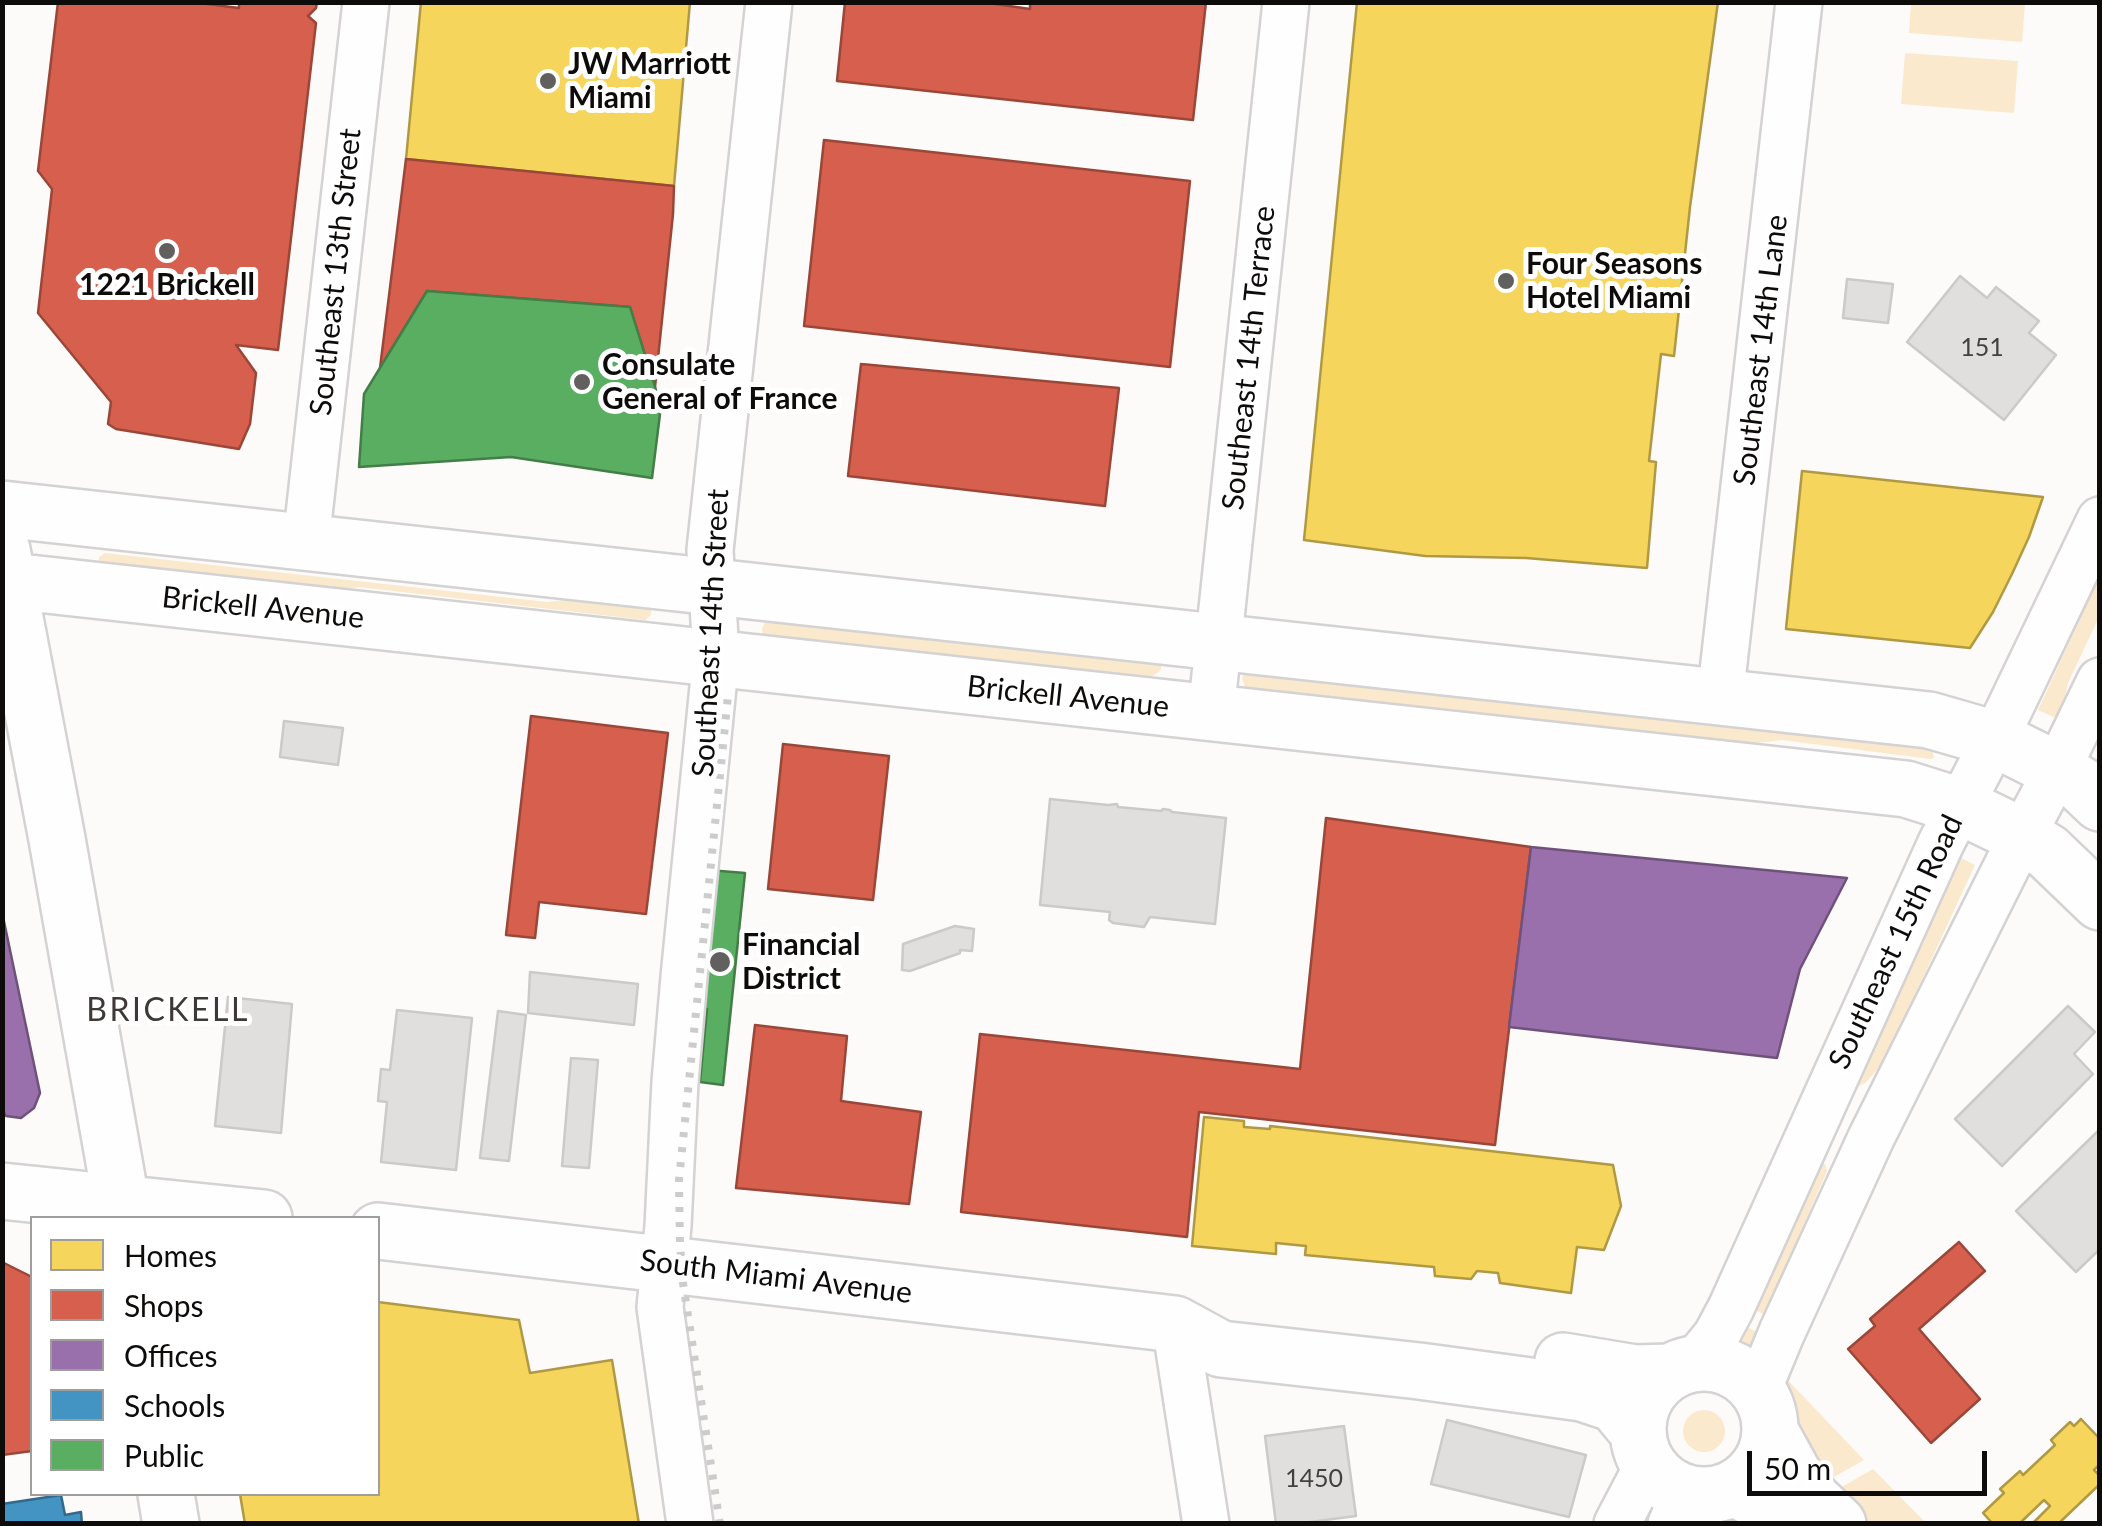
<!DOCTYPE html>
<html>
<head>
<meta charset="utf-8">
<style>
	body { margin:0 }
	#map { position:relative; width:2102px; height:1526px; overflow:hidden; background:#fdfbfa; font-family:Lato,sans-serif }
	canvas { display:block }
	.frame { position:absolute; inset:0; border:5px solid #0e0c0b; pointer-events:none }
	.legend { position:absolute; left:30px; top:1216px; width:350px; height:280px; box-sizing:border-box; background:#fff; border:2px solid #9f9e9d; margin:0; padding:12px 18px; list-style:none; font-size:30px; color:#0e0c0b }
	.legend li { display:flex; align-items:center; gap:20px; height:50px }
	.legend b { width:50px; border:2px solid #9f9e9d }
	.scale { position:absolute; left:1747px; top:1451px; width:240px; height:45px; box-sizing:border-box; border:5px solid #0e0c0b; border-top:0; padding-left:12px; font-size:30px; line-height:35px; white-space:nowrap; color:#0e0c0b; -webkit-text-stroke:8px #fff; paint-order:stroke }
</style>
</head>
<body>
<div id="map">
<canvas width="2102" height="1526"></canvas>
<div class="frame"></div>
<ul class="legend">
<li><b style="height:28px;background:#f6d55c"></b>Homes</li>
<li><b style="height:28px;background:#d6604d"></b>Shops</li>
<li><b style="height:28px;background:#9970ab"></b>Offices</li>
<li><b style="height:28px;background:#4393c3"></b>Schools</li>
<li><b style="height:28px;background:#5aae61"></b>Public</li>
</ul>
<div class="scale">50 m</div>
</div>
<script>
const context = document.querySelector('canvas').getContext('2d');
context.lineJoin = 'round';
function paint(path, color) {
  context.fillStyle = color;
  context.fill(path, 'evenodd');
}
function poly(rows) {
  const path = new Path2D();
  for (const r of rows) {
    if (r.length === 3) {
      path.moveTo(r[0] + r[2], r[1]);
      path.arc(r[0], r[1], r[2], 0, 2 * Math.PI);
      continue;
    }
    path.moveTo(r[0], r[1]);
    for (let i = 2; i < r.length; i += 2) path.lineTo(r[i], r[i + 1]);
  }
  return path;
}
function stroke(path, color, width, dash) {
  context.strokeStyle = color;
  context.lineWidth = width;
  context.lineCap = dash ? 'butt' : 'round';
  context.setLineDash(dash || []);
  context.stroke(path);
}
function drawText(font, color, halo, rows, align = 'center') {
  context.font = font + ' Lato,sans-serif';
  context.lineWidth = 10;
  context.setLineDash([]);
  context.textBaseline = 'middle';
  context.strokeStyle = halo;
  context.fillStyle = color;
  for (const [text, x, y, turn = 0] of rows) {
    context.save();
    context.translate(x, y);
    context.rotate((+turn || 0) * Math.PI / 180);
    context.textAlign = isNaN(turn) ? turn : align;
    if (halo) context.strokeText(text, 0, 0);
    context.fillText(text, 0, 0);
    context.restore();
  }
}
paint(poly([
	[1911,3,2025,3,2022,42,1909,33],
	[1905,53,2018,61,2014,113,1901,104],
	[105,553,547,602,617,594,651,602,651,615,645,620,359,587,293,597,98,566,99,557],
	[2099,578,2099,617,2068,683,2060,720,2038,710],
	[767,617,1161,659,1162,665,1160,671,1151,677,844,644,789,646,764,642,762,629],
	[1247,667,1918,743,1932,749,1934,758,1930,759,1782,740,1687,751,1247,693,1242,678],
	[1955,855,1975,865,1883,1064,1865,1083,1852,1090],
	[1818,1162,1825,1164,1827,1171,1797,1240,1774,1320,1748,1306],
	[1739,1323,1767,1337,1754,1365,1725,1351],
	[1783,1375,1864,1460,1818,1486,1787,1433,1782,1405],
	[1704,1431,21],
	[1873,1469,1926,1523,1857,1523,1826,1496]
]), '#fae9cc');
const homes = poly([
	[421,2,690,2,674,186,406,159,421,2],
	[1057,2,1191,2,1180,86,1041,72,1057,2],
	[1357,2,1718,2,1690,207,1674,356,1661,354,1649,461,1656,462,1647,568,1526,558,1425,556,1304,540,1357,2],
	[1802,471,2043,497,2029,537,2012,574,1993,612,1970,648,1786,629,1802,471],
	[1204,1117,1244,1121,1244,1127,1270,1129,1270,1126,1279,1127,1613,1165,1621,1206,1604,1250,1577,1247,1571,1293,1500,1283,1498,1273,1477,1271,1471,1279,1435,1276,1434,1267,1305,1255,1306,1246,1276,1243,1276,1254,1192,1246,1204,1117],
	[378,1302,519,1320,530,1373,612,1360,639,1524,245,1524,240,1494,378,1494,378,1302],
	[2081,1419,2100,1439,2100,1464,2094,1470,2100,1476,2100,1484,2058,1524,2032,1524,2050,1506,2044,1500,2019,1524,1993,1524,1983,1513,2004,1493,2000,1489,2020,1471,2023,1475,2055,1445,2051,1440,2070,1422,2074,1426,2081,1419]
]);
paint(homes, '#f6d55c');
stroke(homes, '#b09944', 2.5);
const shops = poly([
	[58,2,192,2,239,8,239,2,317,2,316,8,308,16,316,23,278,350,236,345,256,373,250,424,239,449,116,429,108,424,111,402,38,313,52,189,38,171,58,2],
	[845,2,982,2,1030,9,1030,2,1206,2,1193,120,837,81,845,2],
	[824,140,1190,181,1170,367,804,326,824,140],
	[406,159,674,186,673,214,655,387,630,307,427,291,380,368,406,159],
	[861,364,1119,388,1105,506,848,476,861,364],
	[531,716,668,733,646,914,539,902,535,938,506,935,531,716],
	[783,744,889,756,873,900,768,889,783,744],
	[1326,818,1531,847,1495,1145,1199,1112,1187,1237,961,1212,980,1034,1300,1069,1326,818],
	[755,1025,847,1036,841,1101,921,1112,909,1204,736,1188,755,1025],
	[1959,1242,1985,1271,1919,1329,1980,1399,1931,1443,1848,1349,1875,1326,1870,1319,1959,1242],
	[2,1262,32,1277,32,1451,2,1455,2,1262]
]);
paint(shops, '#d6604d');
stroke(shops, '#9a4739', 2.5);
const offices = poly([
	[1531,847,1847,878,1800,969,1777,1058,1509,1027,1531,847],
	[2,912,40,1093,34,1108,21,1118,6,1116,2,1109,2,912]
]);
paint(offices, '#9970ab');
stroke(offices, '#6f527b', 2.5);
const schools = poly([
	[61,1495,65,1515,81,1512,82,1524,2,1524,2,1504,61,1495]
]);
paint(schools, '#4393c3');
stroke(schools, '#336a8c', 2.5);
const public = poly([
	[427,291,630,307,661,406,652,478,511,457,359,467,364,394,427,291],
	[708,870,745,873,723,1085,700,1082,707,1009,693,1007,708,870]
]);
paint(public, '#5aae61');
stroke(public, '#437d47', 2.5);
const building = poly([
	[1960,276,1987,298,1996,287,2039,321,2029,333,2056,355,2004,420,1907,342,1960,276],
	[1847,279,1893,284,1888,323,1843,318,1847,279],
	[284,721,343,728,338,765,280,757,284,721],
	[1050,799,1108,805,1117,804,1118,807,1161,811,1163,809,1170,810,1172,812,1226,818,1215,924,1150,917,1144,927,1113,923,1109,920,1110,912,1040,905,1050,799],
	[955,926,974,929,972,951,960,950,960,953,910,971,902,970,903,944,955,926],
	[530,972,638,984,634,1025,528,1013,530,972],
	[228,997,292,1004,281,1133,215,1126,228,997],
	[2068,1006,2095,1032,2074,1054,2093,1074,2002,1166,1955,1119,2068,1006],
	[397,1010,472,1018,456,1170,381,1162,387,1102,378,1101,381,1069,390,1070,397,1010],
	[498,1011,526,1015,509,1161,480,1158,498,1011],
	[571,1058,598,1060,589,1168,562,1166,571,1058],
	[2100,1129,2100,1249,2076,1272,2016,1211,2100,1129],
	[1447,1420,1586,1455,1569,1517,1431,1484,1447,1420],
	[1344,1426,1356,1516,1295,1524,1276,1524,1265,1436,1344,1426]
]);
paint(building, '#e1dede');
stroke(building, '#cccac9', 2.5);
const minor = poly([
	[306,542,366,2],
	[1720,698,1799,2],
	[1211,713,1286,2],
	[1175,1324,1206,1524],
	[1694,1363,1716,1336,1731,1308,1941,843,1995,739,2100,520],
	[1758,1390,1782,1332,1871,1138,2022,836,2057,770,2100,681],
	[690,1524,660,1307,668,1226,675,1082,684,977,716,657,710,550,769,2],
	[1617,1524,1648,1465],
	[1671,1524,1685,1493]
]);
const major = poly([
	[2,509,1929,720,1995,739,2057,770,2081,785,2100,803],
	[2,550,57,839,124,1218],
	[2,580,1906,789,1960,806,2022,836,2048,852,2100,902],
	[2,1191,264,1218],
	[378,1231,1175,1324,1221,1349,1419,1371,1582,1393,1615,1404,1638,1432],
	[1563,1361,1635,1373,1670,1372],
	[1704,1429,66],
	[1770,1431,1793,1473,1813,1500,1838,1524],
	[1735,1488,1760,1502,1783,1524],
	[166,1494,171,1524]
]);
stroke(minor, '#d4d2d2', 50);
stroke(major, '#d4d2d2', 60);
stroke(minor, '#fffefe', 45);
stroke(major, '#fffefe', 55);
stroke(poly([
	[720,1524,683,1283,680,1245,679,1180,728,696]
]), '#cdcccc', 8, [5, 10]);
for (const [x, y, r, color] of [
	[548,81,10,"#62605f"],
	[167,251,10,"#62605f"],
	[1506,281,10,"#62605f"],
	[582,382,10,"#62605f"],
	[720,962,12,"#62605f"]
]) {
  const dot = new Path2D();
  dot.arc(x, y, r, 0, 2 * Math.PI);
  context.fillStyle = color;
  context.fill(dot);
  stroke(dot, '#fff', 4);
}
drawText('25px', '#434040', null, [
	["151",1982,348],
	["1450",1314,1479]
]);
drawText('bold 30px', '#0e0c0b', '#fff', [
	["JW Marriott",568,64],
	["Miami",568,98],
	["Four Seasons",1526,264],
	["Hotel Miami",1526,298],
	["1221 Brickell",167,285,"center"],
	["Consulate",602,365],
	["General of France",602,399],
	["Financial",742,945],
	["District",742,979]
], 'left');
drawText('30px', '#0e0c0b', '#fff', [
	["Southeast 13th Street",336,272,-84],
	["Southeast 14th Lane",1761,350,-83],
	["Southeast 14th Terrace",1249,358,-84],
	["Brickell Avenue",263,608,6],
	["Southeast 14th Street",711,633,-87],
	["Brickell Avenue",1068,697,6],
	["Southeast 15th Road",1896,942,-65],
	["South Miami Avenue",776,1277,7]
]);
context.letterSpacing = '2.5px';
drawText('32px', '#3e3837', '#fff', [
	["BRICKELL",168,1011]
]);
context.letterSpacing = '0px';
</script>
</body>
</html>
